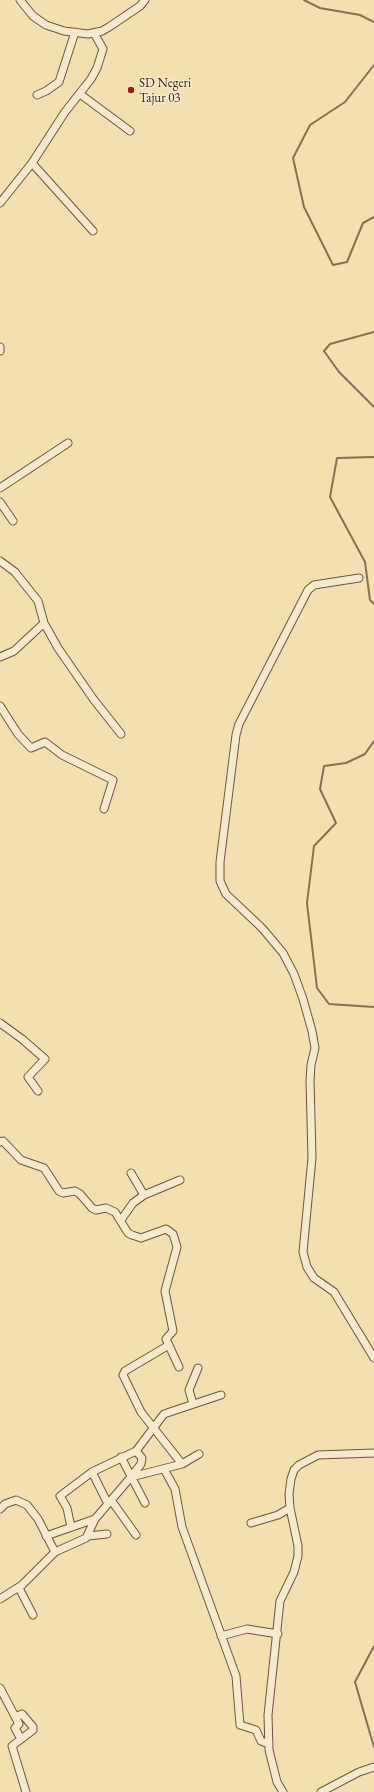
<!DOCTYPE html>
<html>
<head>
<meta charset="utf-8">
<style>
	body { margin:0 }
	canvas { display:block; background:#f3dfb0 }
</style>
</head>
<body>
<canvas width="374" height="1792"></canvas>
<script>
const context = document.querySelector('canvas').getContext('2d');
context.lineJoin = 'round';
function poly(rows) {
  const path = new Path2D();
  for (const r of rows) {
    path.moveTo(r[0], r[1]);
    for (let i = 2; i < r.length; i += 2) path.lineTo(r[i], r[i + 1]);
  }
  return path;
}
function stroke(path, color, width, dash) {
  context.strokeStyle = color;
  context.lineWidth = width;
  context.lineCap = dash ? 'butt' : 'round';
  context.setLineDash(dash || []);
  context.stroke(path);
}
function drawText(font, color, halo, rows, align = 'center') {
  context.font = font + ' "EB Garamond",serif';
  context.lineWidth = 3;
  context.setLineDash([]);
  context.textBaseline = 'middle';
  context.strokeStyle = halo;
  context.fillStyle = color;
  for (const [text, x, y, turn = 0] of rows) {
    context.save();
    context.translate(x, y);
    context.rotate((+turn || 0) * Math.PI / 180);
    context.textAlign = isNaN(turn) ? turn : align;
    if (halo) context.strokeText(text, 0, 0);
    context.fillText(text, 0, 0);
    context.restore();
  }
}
stroke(poly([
	[304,0,320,8,360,15,374,22],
	[374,65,345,102,310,125,293,158,304,207,333,265,347,262,363,223,374,217],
	[374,332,330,344,324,351,339,372,374,407],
	[374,457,337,458,330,497,365,562,370,600,374,604],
	[374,741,365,754,346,763,324,766,320,789,336,823,314,846,307,903,317,988,329,1004,374,1007],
	[374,1646,355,1682,374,1747]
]), '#8a6f55', 2);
const minor = poly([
	[20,0,33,16,46,25,64,31,88,34,102,31,109,27,140,6,145,0],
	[80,94,130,131],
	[37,95,46,91,59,82,75,32],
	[0,203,32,163],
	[93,231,32,163,65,112,91,79,97,68,103,49,94,33],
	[0,347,0,351],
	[0,488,68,443],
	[0,502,13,521],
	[0,561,15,572,38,601,44,623,58,648,94,700,121,734],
	[359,578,314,585,308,590,239,724,236,735,220,862,220,881,226,894,262,928,283,953,294,974,303,999,312,1031,315,1048,311,1065,310,1081,312,1158,303,1252,307,1267,314,1278,334,1292,374,1358],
	[0,657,14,651,44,623],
	[0,706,18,734,31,748,45,742,62,755,113,780,104,809],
	[0,1023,22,1039,45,1059,28,1077,38,1091],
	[0,1142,3,1141,21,1160,44,1168,59,1191,63,1193,75,1191,80,1194,92,1208,96,1210,106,1208,115,1212,128,1233,132,1235,141,1238,166,1229,173,1234,177,1247,165,1291,173,1331,166,1339,179,1367],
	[131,1173,144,1195],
	[121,1220,133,1203,144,1195,180,1180],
	[169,1345,125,1371,123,1375,141,1412,182,1464],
	[193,1404,189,1390,198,1368],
	[136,1451,164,1414,221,1395],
	[121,1457,145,1503],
	[164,1469,175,1489,182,1527,236,1676,240,1725,256,1730,261,1741,269,1744],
	[131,1477,182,1464,199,1454],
	[111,1500,136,1535],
	[0,1509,5,1504,16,1500,27,1505,38,1519,55,1552],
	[251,1523,278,1515,290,1508],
	[71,1527,67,1508,60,1496,92,1472],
	[46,1536,95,1519],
	[88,1536,107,1534],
	[19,1588,33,1615],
	[0,1599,22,1585,55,1552,86,1538,95,1519,131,1477,141,1464,142,1458,136,1451,92,1472,108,1504],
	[221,1636,247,1629,278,1634],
	[0,1688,19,1724,15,1728,21,1739],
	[15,1717,22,1714,33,1727,33,1730,12,1746,26,1792],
	[283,1792,277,1782,269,1750,268,1715,280,1601,294,1572,298,1556,298,1546,290,1508,289,1494,291,1479,294,1470,299,1465,318,1455,374,1453],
	[321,1792,359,1772,374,1767]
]);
stroke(minor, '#70543f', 9);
stroke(minor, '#f7eacc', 7);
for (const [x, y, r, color] of [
	[131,90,4,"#8f2418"]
]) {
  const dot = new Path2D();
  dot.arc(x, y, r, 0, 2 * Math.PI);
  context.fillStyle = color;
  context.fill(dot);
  stroke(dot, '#f7eacc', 1.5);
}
drawText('13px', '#442519', '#f7eacc', [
	["SD Negeri",139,83],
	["Tajur 03",139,98]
], 'left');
</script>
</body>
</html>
